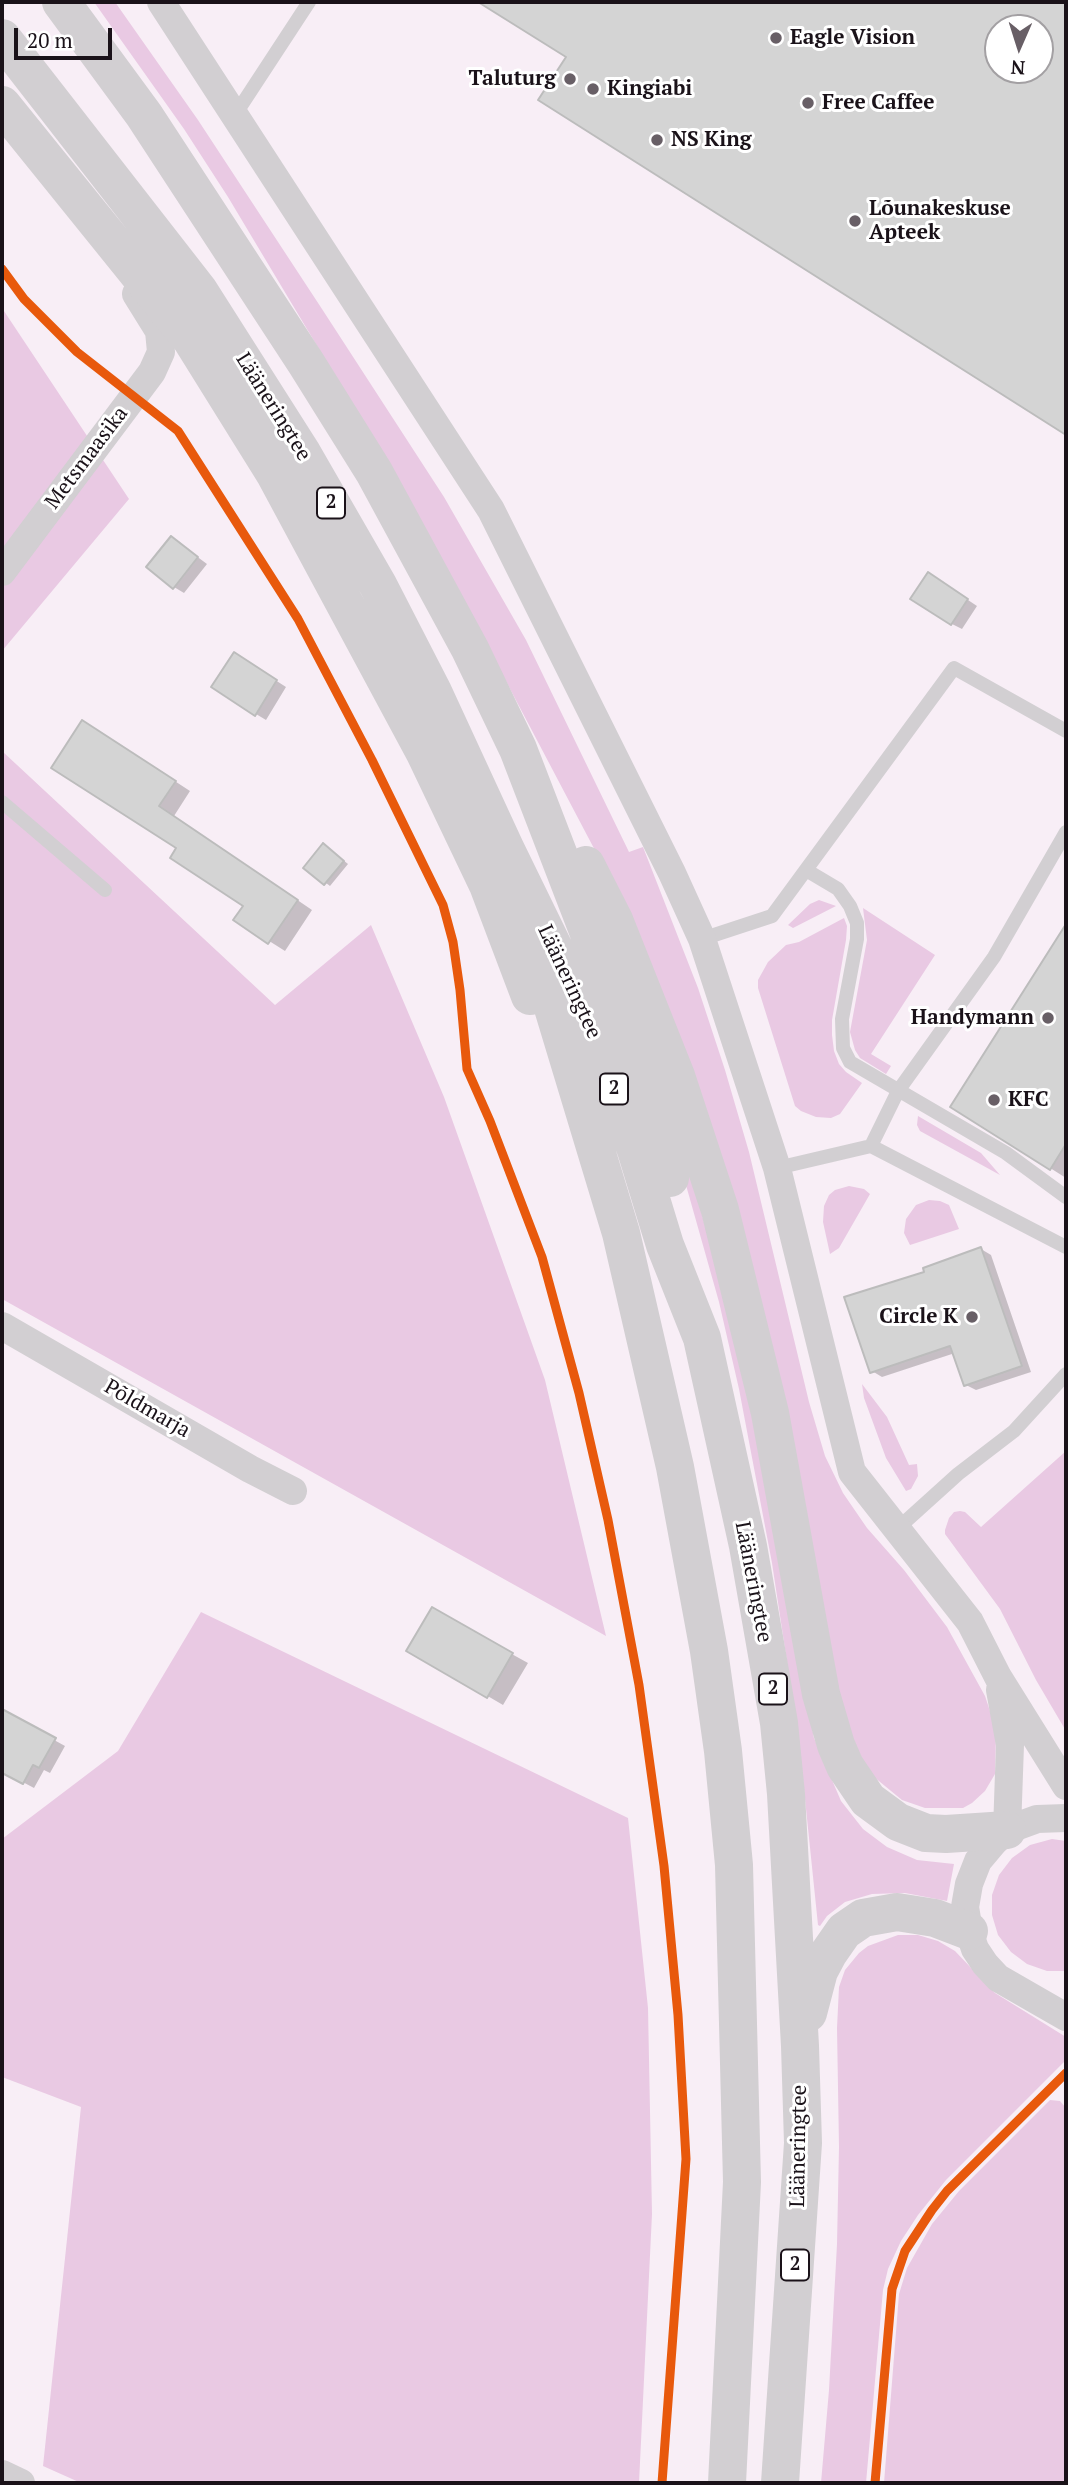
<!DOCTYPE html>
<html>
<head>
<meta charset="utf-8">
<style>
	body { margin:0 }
	#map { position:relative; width:1068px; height:2485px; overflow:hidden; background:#f8eef6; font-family:"PT Serif",serif }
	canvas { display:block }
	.frame { position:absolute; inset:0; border:4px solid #1a1219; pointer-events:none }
	.north { position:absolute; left:984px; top:14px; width:70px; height:70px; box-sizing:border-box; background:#fff; border:2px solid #a3a0a3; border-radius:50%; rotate:183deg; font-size:19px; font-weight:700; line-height:28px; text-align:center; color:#1a1219 }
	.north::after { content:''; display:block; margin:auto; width:24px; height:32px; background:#685f66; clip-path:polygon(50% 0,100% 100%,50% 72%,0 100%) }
	.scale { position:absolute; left:14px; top:28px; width:98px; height:32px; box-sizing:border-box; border:4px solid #1a1219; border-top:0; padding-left:9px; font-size:21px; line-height:24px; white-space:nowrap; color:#1a1219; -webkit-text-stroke:5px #fff; paint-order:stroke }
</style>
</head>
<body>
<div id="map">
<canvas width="1068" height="2485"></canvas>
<div class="frame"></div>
<div class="north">N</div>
<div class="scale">20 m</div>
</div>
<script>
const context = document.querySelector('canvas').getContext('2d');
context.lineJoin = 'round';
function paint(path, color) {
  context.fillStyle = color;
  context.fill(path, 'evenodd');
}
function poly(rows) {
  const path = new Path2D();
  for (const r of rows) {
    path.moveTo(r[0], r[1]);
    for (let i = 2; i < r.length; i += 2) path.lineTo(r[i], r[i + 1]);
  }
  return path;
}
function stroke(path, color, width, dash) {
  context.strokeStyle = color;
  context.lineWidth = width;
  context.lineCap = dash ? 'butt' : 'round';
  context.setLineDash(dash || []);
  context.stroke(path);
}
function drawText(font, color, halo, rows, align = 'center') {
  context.font = font + ' "PT Serif",serif';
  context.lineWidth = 6;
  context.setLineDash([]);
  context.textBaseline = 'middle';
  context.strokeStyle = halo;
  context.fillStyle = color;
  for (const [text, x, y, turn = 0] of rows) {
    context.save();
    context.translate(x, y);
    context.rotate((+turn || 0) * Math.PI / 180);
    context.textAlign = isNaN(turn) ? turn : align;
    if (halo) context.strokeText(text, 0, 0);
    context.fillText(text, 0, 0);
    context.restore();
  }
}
paint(poly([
	[94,2,115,2,198,120,322,309,444,497,526,640,629,852,643,847,698,988,725,1070,749,1152,809,1402,825,1456,843,1493,867,1528,904,1570,947,1627,985,1696,992,1717,996,1737,995,1774,985,1791,972,1803,963,1808,925,1808,902,1800,874,1777,856,1752,618,894,489,649,356,411,228,197,184,129],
	[2,308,129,499,2,651],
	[2,751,275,1005,371,925,444,1097,545,1380,606,1636,2,1299],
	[819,900,836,906,793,928,788,925,810,904],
	[863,908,935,955,871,1054,891,1066,886,1074,860,1058,855,1050,850,1032,867,940],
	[844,918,847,926,846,940,832,1020,832,1035,834,1051,839,1064,846,1072,862,1083,840,1114,831,1118,816,1117,801,1111,795,1106,758,988,758,980,768,962,786,945,799,942],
	[918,1116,981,1153,1000,1175,920,1131,917,1125],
	[679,1130,749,1388,814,1738,841,1801,863,1829,887,1847,917,1860,954,1864,947,1901,905,1893,872,1894,845,1902,827,1916,820,1926,818,1925,799,1741,772,1563,739,1389,719,1302,671,1132],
	[849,1186,864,1189,870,1194,839,1248,830,1254,823,1222,824,1206,829,1195,835,1190],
	[929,1200,940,1201,949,1205,959,1229,910,1245,904,1233,906,1219,916,1205],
	[862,1384,887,1417,909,1465,917,1464,918,1476,911,1489,906,1491,886,1458,864,1398],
	[1066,1451,1066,1731,1036,1680,1000,1609,945,1534,945,1530,949,1518,954,1512,960,1511,965,1512,981,1527],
	[201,1612,628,1818,648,2008,652,2214,639,2483,81,2483,43,2466,81,2107,2,2077,2,1839,118,1751],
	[1052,1839,1066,1841,1066,1971,1047,1971,1027,1964,1011,1952,998,1935,992,1915,992,1895,999,1875,1012,1858,1030,1845],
	[898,1935,918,1935,938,1941,955,1951,995,1993,1066,2037,1066,2060,946,2180,918,2215,901,2241,888,2269,883,2290,866,2483,821,2483,829,2390,837,2244,839,2147,837,2028,839,1987,845,1970,859,1953,868,1946],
	[1050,2100,1060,2101,1066,2108,1066,2483,884,2483,899,2294,907,2268,932,2224,959,2191]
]), '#e9c9e3');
paint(poly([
	[482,2,1066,2,1066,434,541,99,568,56],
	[998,28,1040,28,1040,70,998,70],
	[172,538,207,564,184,593,174,587],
	[938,580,977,606,962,629,952,624],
	[244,660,286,687,266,720,256,714],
	[98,731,190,791,174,816,312,910,285,951,236,920,245,906,178,848],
	[328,848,348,864,330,886,306,868],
	[1066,927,1066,1178,952,1106],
	[981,1249,991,1255,1031,1372,976,1390,966,1385,955,1353,882,1377,872,1371,927,1273],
	[432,1610,528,1663,503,1705,409,1650],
	[7,1714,65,1746,50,1773,44,1770,34,1788,2,1771,2,1723]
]), '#0003');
const building = poly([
	[478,2,1066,2,1066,435,538,100,566,57,478,2],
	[998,28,1040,28,1040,70,998,70,998,28],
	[171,536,198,557,173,589,146,567,171,536],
	[928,572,968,599,951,625,910,599,928,572],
	[234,652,277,680,255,716,211,687,234,652],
	[82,720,176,781,159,806,298,900,268,944,233,920,243,906,170,858,176,848,51,768,82,720],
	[323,843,344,861,324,885,303,868,323,843],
	[1066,924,1066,1144,1050,1170,950,1107,1066,924],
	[981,1247,1022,1366,964,1386,950,1346,870,1373,844,1297,924,1272,923,1268,981,1247],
	[432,1607,513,1653,487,1698,406,1651,432,1607],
	[2,1709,56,1738,39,1768,33,1765,23,1784,2,1773,2,1709]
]);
paint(building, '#d4d4d4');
stroke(building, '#bcbcbc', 2);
stroke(poly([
	[235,115,309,2],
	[2,802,105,890],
	[806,870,838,889,850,906,857,923,857,939,842,1019,843,1048,850,1062,1006,1153,1066,1197],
	[702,939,772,916,954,668,1066,731],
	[871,1146,898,1091,994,957,1066,832],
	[777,1168,871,1146,1066,1247],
	[896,1530,958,1474,1014,1431,1066,1374]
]), '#d2cfd2', 14);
stroke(poly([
	[161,2,491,510,672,873,702,939,777,1168,852,1472,970,1622,998,1677,1066,1786],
	[2,572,152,372,161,352,159,331,136,294],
	[2,1326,250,1469,293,1491],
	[1000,1690,1010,1745,1007,1830],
	[1066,1818,1037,1819,1007,1830,994,1842,978,1861,969,1884,965,1907,969,1931,975,1949,985,1964,998,1978,1066,2017],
	[2,2474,21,2483]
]), '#d2cfd2', 28);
stroke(poly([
	[61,2,144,115,306,363,374,472,470,649,518,749,588,931,650,1106,670,1178],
	[2,38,199,291,302,453,378,585,433,692,505,848,590,1022,636,1150,665,1245,702,1338,748,1546,779,1723,786,1794,800,2046,803,2143,780,2483],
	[2,105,191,339,275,474,425,753,488,885,530,996],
	[586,865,614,920,676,1076,720,1210,770,1413,821,1694,836,1745,845,1766,868,1800,898,1822,926,1833,946,1834,1007,1830],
	[537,955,621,1233,675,1467,709,1651,723,1751,734,1865,742,2182,727,2483],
	[808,2013,819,1971,828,1954,844,1931,863,1918,897,1912,935,1918,969,1931]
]), '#d2cfd2', 38);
stroke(poly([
	[2,269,24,299,77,352,178,431,298,619,372,760,443,905,453,942,460,990,467,1069,490,1121,542,1257,579,1393,608,1520,639,1685,664,1866,678,2015,686,2159,662,2483],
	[875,2483,892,2289,905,2251,932,2210,947,2191,1066,2073]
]), '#e8590c', 9);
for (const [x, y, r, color] of [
	[776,38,7,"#685f66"],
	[570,79,7,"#685f66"],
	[593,89,7,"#685f66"],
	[808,103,7,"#685f66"],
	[657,140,7,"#685f66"],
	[855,221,7,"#685f66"],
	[1048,1018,7,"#685f66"],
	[994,1100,7,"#685f66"],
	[972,1317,7,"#685f66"]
]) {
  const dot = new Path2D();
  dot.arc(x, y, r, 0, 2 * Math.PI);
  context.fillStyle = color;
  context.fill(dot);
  stroke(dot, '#fff', 2.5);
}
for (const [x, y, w] of [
	[331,503,28],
	[614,1089,28],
	[773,1689,28],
	[795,2265,28]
]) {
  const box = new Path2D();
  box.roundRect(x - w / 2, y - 15.5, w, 31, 5);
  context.fillStyle = '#fff';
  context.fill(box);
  stroke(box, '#1a1219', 2);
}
drawText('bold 19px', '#1a1219', null, [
	["2",331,503],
	["2",614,1089],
	["2",773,1689],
	["2",795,2265]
]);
drawText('bold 21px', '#1a1219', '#fff', [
	["Eagle Vision",790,38],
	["Taluturg",556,79,"right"],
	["Kingiabi",607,89],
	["Free Caffee",822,103],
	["NS King",671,140],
	["Lõunakeskuse",869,209],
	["Apteek",869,233],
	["Handymann",1034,1018,"right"],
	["KFC",1008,1100],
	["Circle K",958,1317,"right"]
], 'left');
drawText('21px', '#1a1219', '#fff', [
	["Lääneringtee",273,407,58],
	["Metsmaasika",87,458,-53],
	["Lääneringtee",569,982,65],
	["Põldmarja",147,1409,30],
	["Lääneringtee",753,1582,79],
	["Lääneringtee",799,2146,-89]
]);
</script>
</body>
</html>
